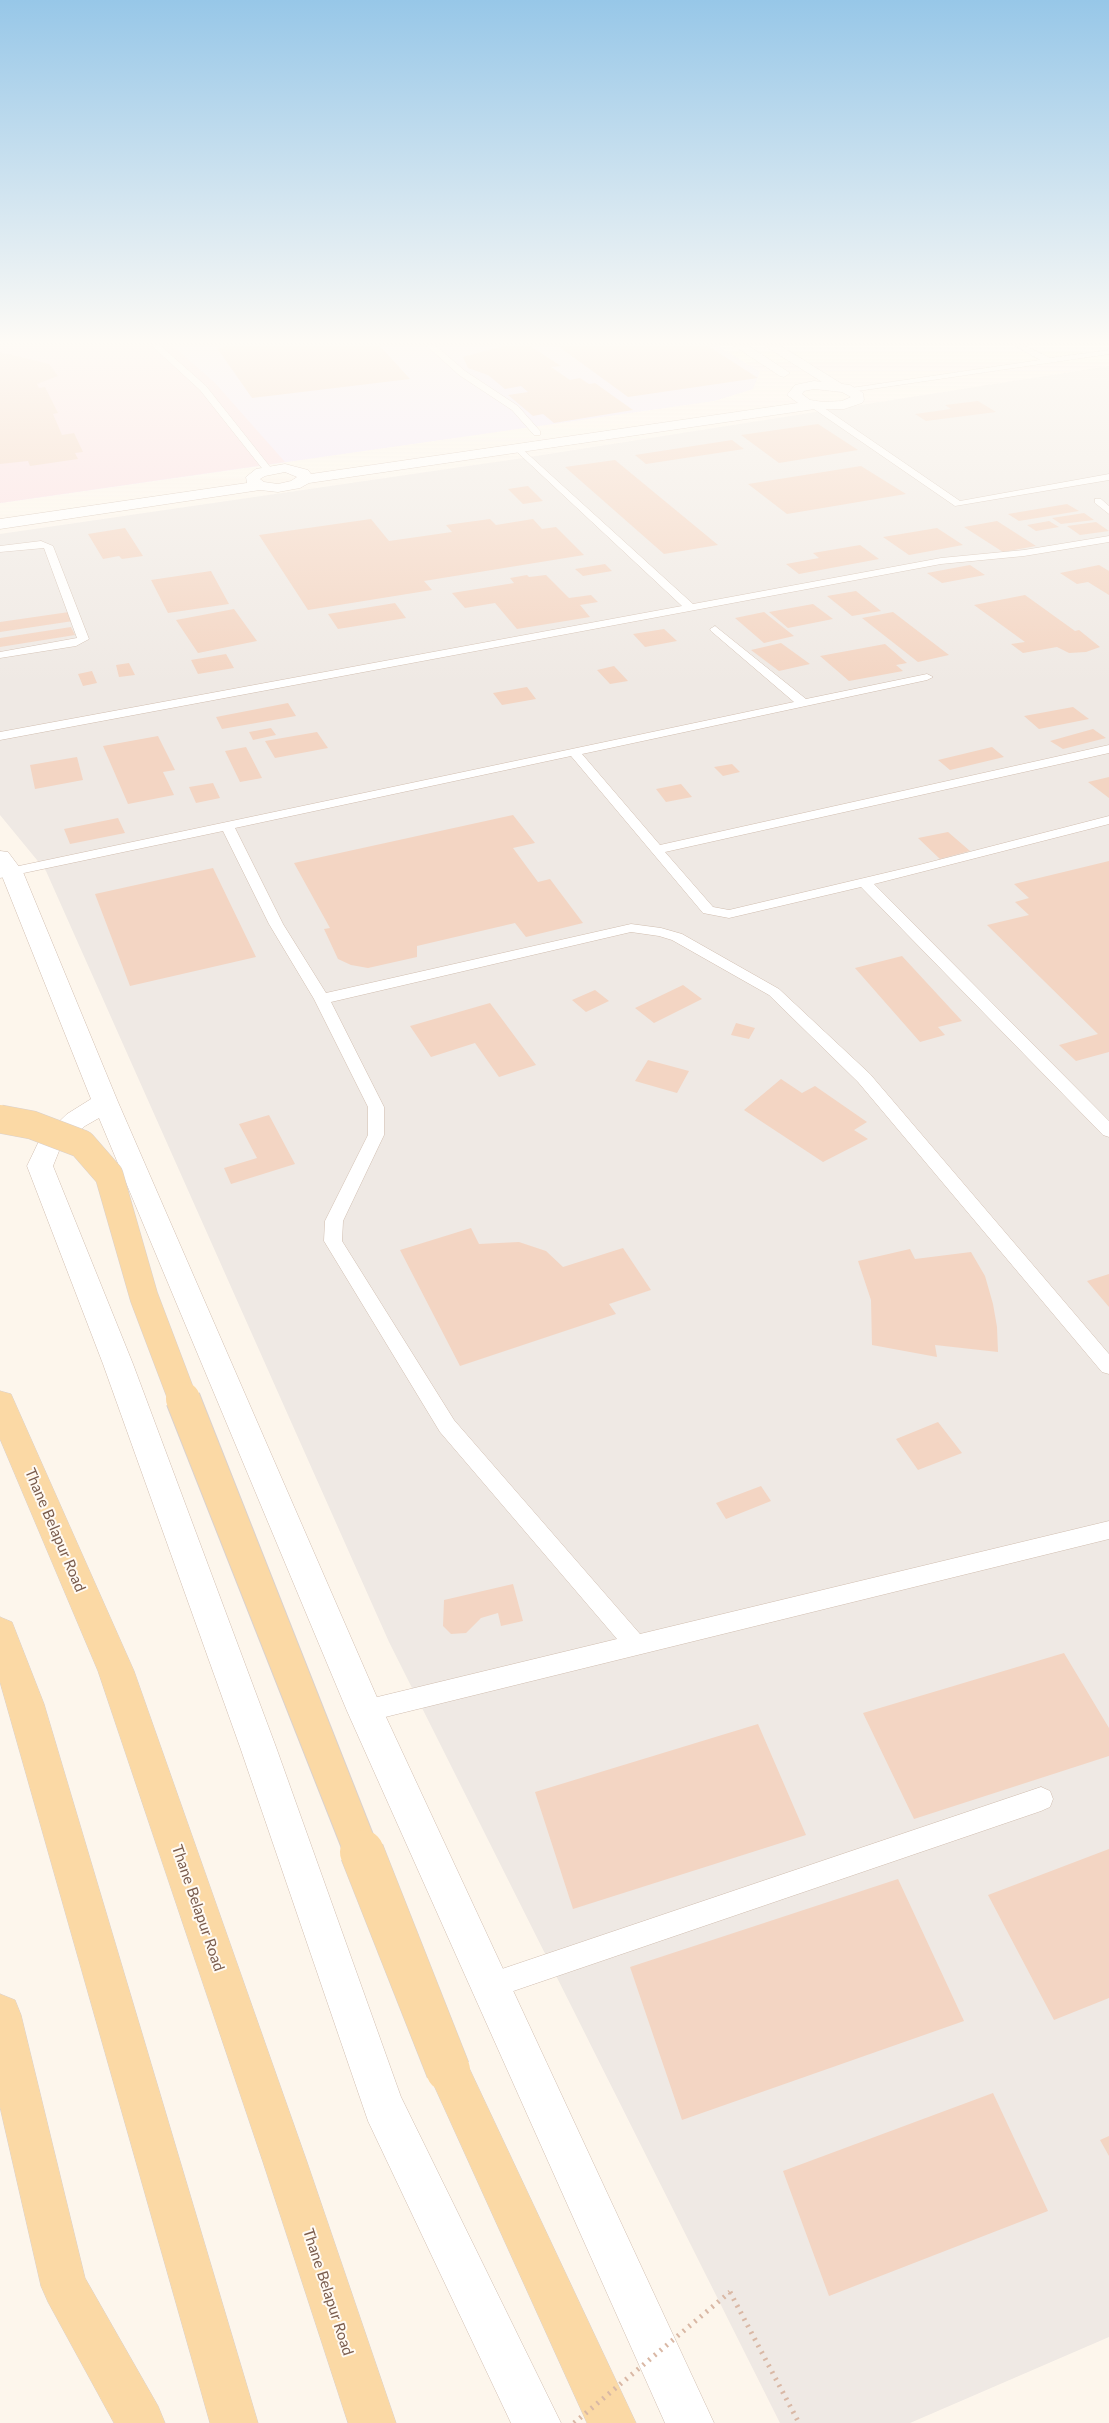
<!DOCTYPE html>
<html>
<head>
<meta charset="utf-8">
<style>
	body { margin:0 }
	canvas { display:block; background:#fdf6ec }
</style>
</head>
<body>
<canvas width="1109" height="2423"></canvas>
<script>
const context = document.querySelector('canvas').getContext('2d');
context.lineJoin = 'round';
function paint(path, color) {
  context.fillStyle = color;
  context.fill(path, 'evenodd');
}
function poly(rows) {
  const path = new Path2D();
  for (const r of rows) {
    path.moveTo(r[0], r[1]);
    for (let i = 2; i < r.length; i += 2) path.lineTo(r[i], r[i + 1]);
  }
  return path;
}
function stroke(path, color, width, dash) {
  context.strokeStyle = color;
  context.lineWidth = width;
  context.lineCap = dash ? 'butt' : 'round';
  context.setLineDash(dash || []);
  context.stroke(path);
}
function drawText(font, color, halo, rows, align = 'center') {
  context.font = font + ' Lato,sans-serif';
  context.lineWidth = 4;
  context.setLineDash([]);
  context.textBaseline = 'middle';
  context.strokeStyle = halo;
  context.fillStyle = color;
  for (const [text, x, y, turn = 0] of rows) {
    context.save();
    context.translate(x, y);
    context.rotate((+turn || 0) * Math.PI / 180);
    context.textAlign = isNaN(turn) ? turn : align;
    if (halo) context.strokeText(text, 0, 0);
    context.fillText(text, 0, 0);
    context.restore();
  }
}
paint(poly([
	[1109,366,1109,2337,910,2423,780,2423,389,1642,46,871,0,815,0,534,523,458]
]), '#efe9e4');
paint(poly([
	[0,346,718,346,760,372,753,389,714,401,0,503]
]), '#f3e8fa');
paint(poly([
	[0,346,173,346,215,383,285,462,0,503]
]), '#fbdfe3');
paint(poly([
	[230,346,380,346,410,379,252,398,217,348],
	[503,346,530,346,561,366,551,367,570,380,580,378,589,384,595,383,633,410,554,423,543,414,533,416,508,395,528,392,521,386,505,389,488,375,468,368,463,357],
	[558,346,708,346,758,378,628,397],
	[0,352,49,364,58,376,37,384,39,388,45,387,58,413,53,414,62,435,74,433,83,452,75,453,78,459,30,466,28,461,0,464],
	[978,401,996,412,926,421,915,414,951,409,945,405],
	[818,424,858,450,779,463,741,435],
	[732,440,744,449,646,464,635,455],
	[615,460,718,545,664,554,565,467],
	[861,466,906,494,787,514,748,484],
	[528,486,543,501,523,504,508,489],
	[1067,504,1079,511,1019,521,1008,514],
	[1084,513,1094,520,1061,524,1052,518],
	[371,519,389,541,452,532,446,525,490,519,496,525,533,519,542,529,556,527,584,555,424,581,432,590,308,610,259,535],
	[997,521,1036,546,1003,552,964,527],
	[1049,521,1059,527,1036,531,1027,525],
	[1096,522,1109,531,1080,535,1067,526],
	[125,528,143,556,122,559,119,556,103,559,88,534],
	[937,528,963,545,909,555,883,537],
	[860,545,879,559,799,574,786,564,819,558,813,553],
	[605,564,612,571,583,576,575,569],
	[970,565,985,575,942,583,927,573],
	[1099,565,1109,571,1109,595,1088,582,1077,584,1060,573],
	[211,571,229,604,168,613,151,580],
	[527,575,529,577,546,575,569,598,591,595,598,602,580,605,590,617,517,629,495,603,465,608,452,593,514,583,510,578],
	[856,591,881,611,852,616,827,596],
	[1025,595,1075,631,1079,630,1100,647,1086,652,1069,653,1057,647,1023,653,1011,644,1025,642,974,605],
	[395,603,406,618,338,629,328,614],
	[813,604,833,619,788,628,769,612],
	[234,609,257,641,198,653,176,620],
	[69,612,73,621,0,632,0,622],
	[764,612,794,636,764,643,735,618],
	[893,612,949,655,918,662,862,618],
	[71,627,75,635,0,647,0,638],
	[664,629,677,641,645,647,633,634],
	[781,643,810,664,779,671,751,650],
	[885,644,907,663,896,665,903,671,849,681,820,656],
	[226,654,234,668,198,674,191,660],
	[129,663,135,675,119,677,116,665],
	[614,666,628,681,610,684,597,670],
	[92,671,97,683,83,686,78,674],
	[527,687,536,699,502,705,493,693],
	[288,703,296,716,222,729,216,717],
	[1073,707,1089,719,1039,729,1024,716],
	[271,728,276,735,253,740,249,732],
	[1093,729,1106,738,1063,749,1050,741],
	[317,732,328,748,275,758,265,741],
	[158,736,175,770,163,772,174,795,128,804,103,746],
	[246,747,262,778,240,782,225,751],
	[992,747,1004,757,950,770,938,760],
	[77,757,83,780,35,789,30,765],
	[732,764,740,772,723,776,714,767],
	[1109,777,1109,798,1088,782],
	[213,783,220,798,196,803,189,787],
	[681,784,692,797,666,802,656,789],
	[513,815,535,843,513,848,538,882,550,879,583,923,526,937,515,923,417,946,417,957,368,968,351,965,338,959,324,929,330,928,294,863],
	[118,818,125,833,70,844,64,829],
	[948,832,970,851,940,859,918,838],
	[1109,861,1109,1052,1076,1061,1059,1045,1098,1034,987,925,1029,915,1015,902,1029,898,1014,884],
	[213,868,256,957,130,986,95,894],
	[902,956,962,1021,938,1027,945,1035,920,1042,855,968],
	[683,985,702,999,654,1023,635,1008],
	[595,990,609,1001,586,1012,572,1000],
	[490,1003,536,1065,499,1077,475,1043,431,1057,410,1026],
	[736,1023,755,1028,749,1039,731,1035],
	[648,1060,689,1071,677,1093,635,1081],
	[781,1079,802,1093,815,1086,867,1122,854,1130,868,1139,823,1162,744,1110],
	[269,1115,295,1164,231,1184,224,1168,257,1158,239,1124],
	[471,1228,479,1244,519,1242,546,1251,563,1267,623,1248,651,1290,609,1304,616,1314,460,1366,400,1250],
	[910,1249,915,1259,971,1252,985,1276,993,1304,997,1327,998,1352,935,1345,937,1357,872,1345,871,1300,858,1261],
	[1109,1274,1109,1307,1087,1281],
	[938,1422,962,1453,918,1470,896,1439],
	[761,1486,771,1501,726,1519,716,1503],
	[513,1584,523,1621,501,1626,498,1613,481,1618,466,1633,451,1634,443,1626,444,1600],
	[1064,1653,1109,1728,1109,1756,914,1819,863,1713],
	[758,1724,806,1835,573,1909,535,1792],
	[1109,1849,1109,1998,1054,2020,988,1895],
	[898,1879,964,2021,682,2120,630,1967],
	[993,2093,1048,2211,829,2296,783,2171],
	[1109,2136,1109,2156,1100,2140]
]), '#f3d5c3');
const service = poly([
	[152,346,161,346,206,386,271,468,271,472,265,472,200,390,152,346],
	[427,346,436,346,465,371,518,406,540,431,540,435,534,435,512,410,459,375,427,346],
	[1015,346,1026,346,1050,358,1109,350,1109,354,851,392,847,390,851,388,1040,360,1015,346],
	[811,403,817,403,960,501,1109,474,1109,480,955,506,811,407,811,403],
	[519,446,693,604,941,558,1024,550,1109,536,1109,542,1024,556,941,564,0,740,0,732,682,606,516,451,515,449,519,446],
	[1095,499,1101,499,1109,506,1109,514,1095,503,1095,499],
	[41,541,53,546,89,639,76,646,0,658,0,652,77,638,44,548,0,552,0,546,41,541],
	[715,626,806,699,927,674,933,677,927,680,582,754,660,845,1109,745,1109,753,665,852,713,907,729,910,919,865,1109,816,1109,824,874,884,1109,1121,1109,1137,1103,1135,861,887,729,918,703,913,571,756,235,828,283,924,326,993,631,924,661,928,682,934,779,989,870,1074,1109,1354,1109,1374,1102,1372,858,1082,769,995,672,940,659,936,631,932,331,1002,384,1107,384,1135,343,1221,342,1241,454,1420,640,1634,1109,1521,1109,1539,365,1722,357,1719,353,1711,357,1703,365,1700,617,1639,440,1432,324,1241,325,1221,368,1135,368,1107,314,999,269,924,223,831,0,878,0,870,794,702,711,631,710,629,715,626],
	[1041,1787,1050,1791,1053,1799,1050,1807,1041,1811,490,1999,481,1995,477,1986,481,1977,490,1973,1041,1787]
]);
const minor = poly([
	[734,346,749,346,790,373,784,377,780,376,734,346],
	[765,346,781,346,842,384,850,385,863,393,864,400,862,403,844,409,815,409,309,483,300,488,278,492,260,490,0,529,0,519,247,483,246,477,256,469,285,464,308,470,311,474,798,403,787,395,795,385,814,381,822,382,765,346],
	[814,389,842,392,851,397,842,401,823,402,810,400,802,394,804,391,814,389],
	[285,472,297,477,291,481,278,484,264,482,260,479,265,476,285,472]
]);
const tertiary = poly([
	[0,851,8,852,23,872,118,1102,379,1702,714,2423,665,2423,347,1711,99,1118,85,1126,59,1151,53,1166,133,1364,276,1747,401,2097,561,2423,511,2423,368,2121,240,1747,103,1364,27,1166,39,1141,67,1114,91,1099,0,871,0,851]
]);
const primary = poly([
	[0,1391,11,1394,15,1403,134,1671,307,2162,396,2423,348,2423,263,2162,98,1671,0,1439,0,1391],
	[0,1617,12,1622,44,1704,258,2423,210,2423,0,1682,0,1617],
	[0,1994,15,2000,21,2015,85,2278,158,2406,165,2423,114,2423,48,2302,41,2286,0,2107,0,1994],
	[448,2049,463,2055,636,2423,587,2423,427,2070,433,2055,448,2049]
]);
stroke(service, '#d1beb0', 1);
stroke(minor, '#d1beb0', 1);
stroke(tertiary, '#d1beb0', 1);
stroke(primary, '#dad1cd', 1);
stroke(poly([
	[730,2292,799,2423]
]), '#d9b8a5', 5, [2, 5.5]);
paint(service, '#fff');
paint(minor, '#fff');
paint(tertiary, '#fff');
paint(primary, '#fbd9a5');
const primaryBridgeFar2 = poly([
	[0,1119,32,1125,82,1144,109,1175,144,1297,183,1400]
]);
const primaryBridgeFar1 = poly([
	[183,1399,362,1853]
]);
const primaryBridge = poly([
	[362,1852,448,2070]
]);
stroke(primaryBridgeFar2, '#dad1cd', 29, []);
stroke(primaryBridgeFar1, '#dad1cd', 36, []);
stroke(primaryBridge, '#dad1cd', 45, []);
stroke(poly([
	[574,2423,730,2292]
]), '#d9b8a5', 5, [2, 5.5]);
stroke(primaryBridgeFar2, '#fbd9a5', 28);
stroke(primaryBridgeFar1, '#fbd9a5', 34);
stroke(primaryBridge, '#fbd9a5', 44);
const sky = context.createLinearGradient(0, 0, 0, 686);
sky.addColorStop(0, '#97c7e8');
sky.addColorStop(0.5, '#fefbf6');
sky.addColorStop(1, '#fefbf600');
context.fillStyle = sky;
context.fillRect(0, 0, 1109, 686);
drawText('15px', '#7a5c4d', '#fffaf3', [
	["Thane Belapur Road",55,1530,67],
	["Thane Belapur Road",198,1908,71],
	["Thane Belapur Road",328,2292,72]
]);
</script>
</body>
</html>
